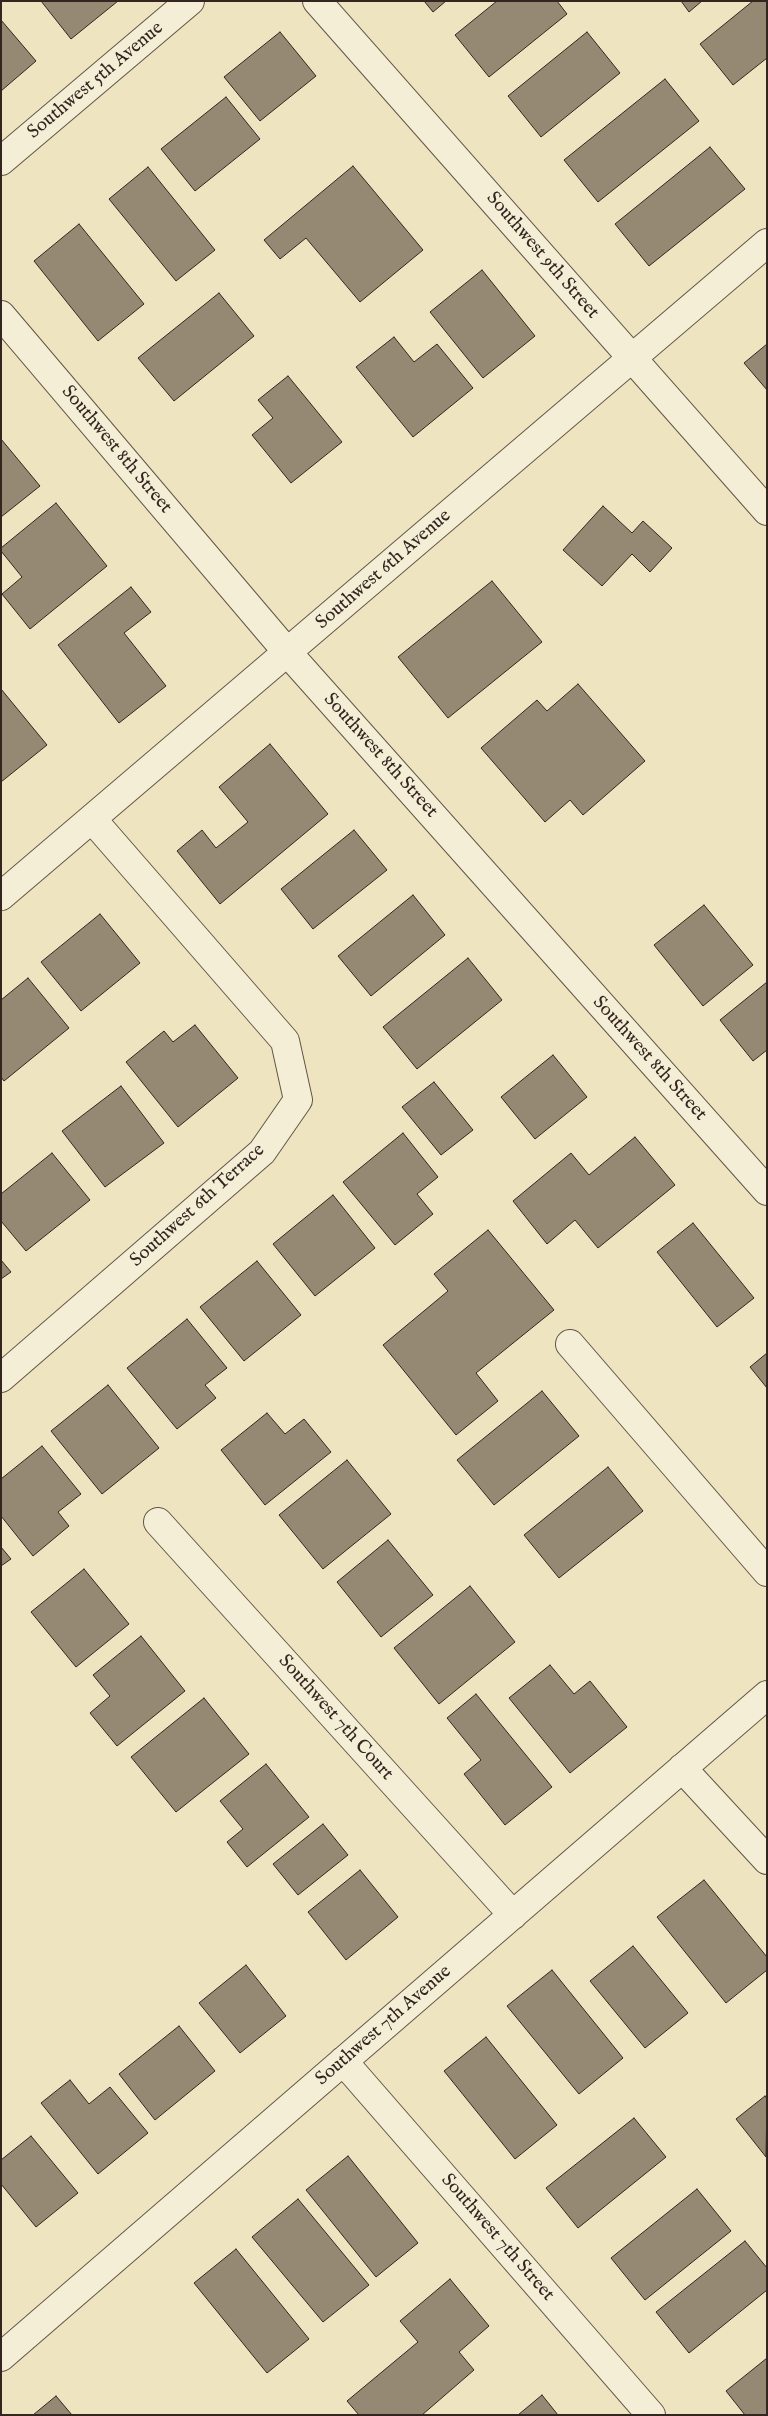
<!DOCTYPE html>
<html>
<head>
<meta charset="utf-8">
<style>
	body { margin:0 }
	#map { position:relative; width:768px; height:2416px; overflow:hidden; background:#eee5c0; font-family:"IM FELL English",serif }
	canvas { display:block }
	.frame { position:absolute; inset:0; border:2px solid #342520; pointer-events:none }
</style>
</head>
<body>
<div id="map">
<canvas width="768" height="2416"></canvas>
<div class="frame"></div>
</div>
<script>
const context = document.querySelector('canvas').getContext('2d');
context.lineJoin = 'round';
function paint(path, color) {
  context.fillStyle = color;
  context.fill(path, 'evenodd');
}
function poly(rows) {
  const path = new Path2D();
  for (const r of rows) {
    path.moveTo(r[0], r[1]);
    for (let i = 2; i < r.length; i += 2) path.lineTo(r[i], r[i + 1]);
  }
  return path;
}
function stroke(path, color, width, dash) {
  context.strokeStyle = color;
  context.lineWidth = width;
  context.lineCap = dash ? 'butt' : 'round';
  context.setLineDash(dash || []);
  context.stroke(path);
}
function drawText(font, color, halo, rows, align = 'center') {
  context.font = font + ' "IM FELL English",serif';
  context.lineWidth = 4;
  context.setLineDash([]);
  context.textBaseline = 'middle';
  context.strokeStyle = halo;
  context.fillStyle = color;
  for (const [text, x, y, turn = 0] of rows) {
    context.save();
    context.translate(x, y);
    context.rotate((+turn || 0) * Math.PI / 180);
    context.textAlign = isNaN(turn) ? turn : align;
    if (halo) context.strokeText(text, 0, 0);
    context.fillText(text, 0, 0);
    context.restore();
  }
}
const building = poly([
	[41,1,118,1,71,39,41,1],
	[424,1,446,1,433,12,424,1],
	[497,1,557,1,567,14,489,77,455,35,497,1],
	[681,1,702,1,689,12,681,1],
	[753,1,767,1,767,58,733,85,700,44,753,1],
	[1,20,36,61,1,91,1,20],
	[280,32,316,76,260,121,224,77,280,32],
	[587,32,620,73,541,137,508,96,587,32],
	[665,79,699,121,598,202,564,160,665,79],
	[226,97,260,139,195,191,161,149,226,97],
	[710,147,745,189,649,266,615,224,710,147],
	[353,166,423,250,360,302,306,238,280,259,264,240,353,166],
	[148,167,215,250,176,281,109,199,148,167],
	[79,224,144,304,98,341,34,261,79,224],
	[482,270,535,336,483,378,430,312,482,270],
	[219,293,254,336,174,401,138,358,219,293],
	[394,337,414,362,437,344,473,388,413,437,356,367,394,337],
	[767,344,767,390,744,363,767,344],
	[288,376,342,442,291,483,252,435,273,418,258,400,288,376],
	[1,439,40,486,1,517,1,439],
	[56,503,107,566,30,629,2,594,22,577,1,551,1,548,56,503],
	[603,506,632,533,643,521,672,548,650,572,632,554,602,586,563,550,603,506],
	[492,581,542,642,448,718,398,657,492,581],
	[131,587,151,612,124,633,166,686,119,723,58,645,131,587],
	[578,684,645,761,583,815,570,800,545,822,481,748,537,700,547,711,578,684],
	[1,689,47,745,1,782,1,689],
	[270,744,328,814,220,904,177,851,202,830,216,848,248,822,219,787,270,744],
	[354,830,387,870,313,929,281,889,354,830],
	[413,895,445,935,371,996,338,956,413,895],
	[704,905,753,965,703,1006,654,945,704,905],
	[100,914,140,963,81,1011,41,962,100,914],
	[468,958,502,1000,417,1069,383,1027,468,958],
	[28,978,69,1028,4,1081,1,1077,1,1000,28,978],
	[767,982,767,1050,753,1061,720,1020,767,982],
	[195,1025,238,1078,178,1127,126,1062,164,1031,173,1042,195,1025],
	[553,1055,587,1097,535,1139,501,1097,553,1055],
	[434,1082,473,1130,441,1155,402,1107,434,1082],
	[121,1086,164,1143,105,1187,62,1131,121,1086],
	[403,1133,438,1177,417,1194,433,1214,395,1245,343,1182,403,1133],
	[635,1137,675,1185,598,1248,575,1220,547,1244,513,1201,571,1153,589,1175,635,1137],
	[52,1153,90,1200,26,1251,1,1221,1,1194,52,1153],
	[333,1195,375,1248,315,1296,273,1244,333,1195],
	[693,1223,754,1298,717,1327,657,1252,693,1223],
	[488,1230,554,1310,476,1373,498,1401,456,1435,383,1345,448,1291,434,1274,488,1230],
	[1,1260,11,1272,1,1279,1,1260],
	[257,1261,301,1315,244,1361,200,1307,257,1261],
	[187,1319,227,1368,205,1385,216,1398,177,1429,127,1368,187,1319],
	[767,1353,767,1388,750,1367,767,1353],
	[108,1385,159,1448,102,1494,51,1431,108,1385],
	[542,1391,579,1436,494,1505,457,1460,542,1391],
	[267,1413,285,1434,304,1419,331,1452,265,1505,221,1450,267,1413],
	[42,1446,81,1494,58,1512,69,1526,33,1556,1,1516,1,1479,42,1446],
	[347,1460,391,1514,323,1569,279,1515,347,1460],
	[608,1467,643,1511,559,1578,524,1535,608,1467],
	[388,1540,433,1595,381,1637,337,1582,388,1540],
	[1,1547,11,1559,1,1566,1,1547],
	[84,1569,129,1624,76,1667,31,1612,84,1569],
	[470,1586,515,1642,439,1704,394,1648,470,1586],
	[141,1636,185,1691,117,1746,90,1713,110,1696,93,1675,141,1636],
	[550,1665,574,1694,590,1681,627,1727,570,1773,509,1698,550,1665],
	[476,1694,552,1787,505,1825,464,1774,481,1760,447,1718,476,1694],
	[204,1698,249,1754,176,1812,131,1757,204,1698],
	[266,1764,309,1817,247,1867,227,1842,243,1829,220,1801,266,1764],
	[323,1824,348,1855,298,1895,273,1864,323,1824],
	[360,1870,398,1917,346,1960,308,1912,360,1870],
	[704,1880,767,1957,767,1970,726,2003,657,1917,704,1880],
	[633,1946,688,2013,645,2048,590,1981,633,1946],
	[246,1965,286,2016,240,2053,199,2003,246,1965],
	[552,1970,623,2058,579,2094,507,2006,552,1970],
	[179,2026,215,2071,155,2120,119,2074,179,2026],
	[486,2037,557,2125,515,2159,444,2071,486,2037],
	[70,2080,89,2104,110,2087,148,2133,98,2174,41,2103,70,2080],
	[765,2096,767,2099,766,2157,736,2119,765,2096],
	[634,2118,666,2157,578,2228,546,2188,634,2118],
	[31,2136,78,2193,36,2227,1,2184,1,2160,31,2136],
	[348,2156,418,2243,376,2277,306,2190,348,2156],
	[697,2189,731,2231,645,2300,611,2258,697,2189],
	[298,2199,369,2285,323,2322,252,2237,298,2199],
	[745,2241,767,2268,767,2290,689,2353,656,2312,745,2241],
	[236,2249,309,2339,267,2373,194,2283,236,2249],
	[450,2279,489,2326,459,2352,474,2370,422,2415,359,2415,347,2401,418,2342,400,2321,450,2279],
	[767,2358,767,2415,745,2415,726,2391,767,2358],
	[542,2395,558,2415,518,2415,542,2395],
	[56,2396,72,2415,33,2415,56,2396]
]);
paint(building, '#958973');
stroke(building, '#342520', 1);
const minor = poly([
	[317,1,767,511],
	[1,161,190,1],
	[1,315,288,653,767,1191],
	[1,896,767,243],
	[570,1344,767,1572],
	[1,1378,262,1152,298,1100,285,1041,92,819],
	[158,1522,513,1915],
	[682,1768,767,1860],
	[343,2061,651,2415],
	[1,2357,767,1695]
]);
stroke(minor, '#625548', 30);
stroke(minor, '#f4eed6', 28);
drawText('19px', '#342520', '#f4eed6', [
	["Southwest 5th Avenue",96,81,-40],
	["Southwest 9th Street",542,256,49],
	["Southwest 8th Street",116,450,50],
	["Southwest 6th Avenue",384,570,-41],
	["Southwest 8th Street",380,756,48],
	["Southwest 8th Street",649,1059,48],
	["Southwest 6th Terrace",198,1206,-42],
	["Southwest 7th Court",335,1718,48],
	["Southwest 7th Avenue",384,2026,-41],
	["Southwest 7th Street",497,2238,49]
]);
</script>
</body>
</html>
